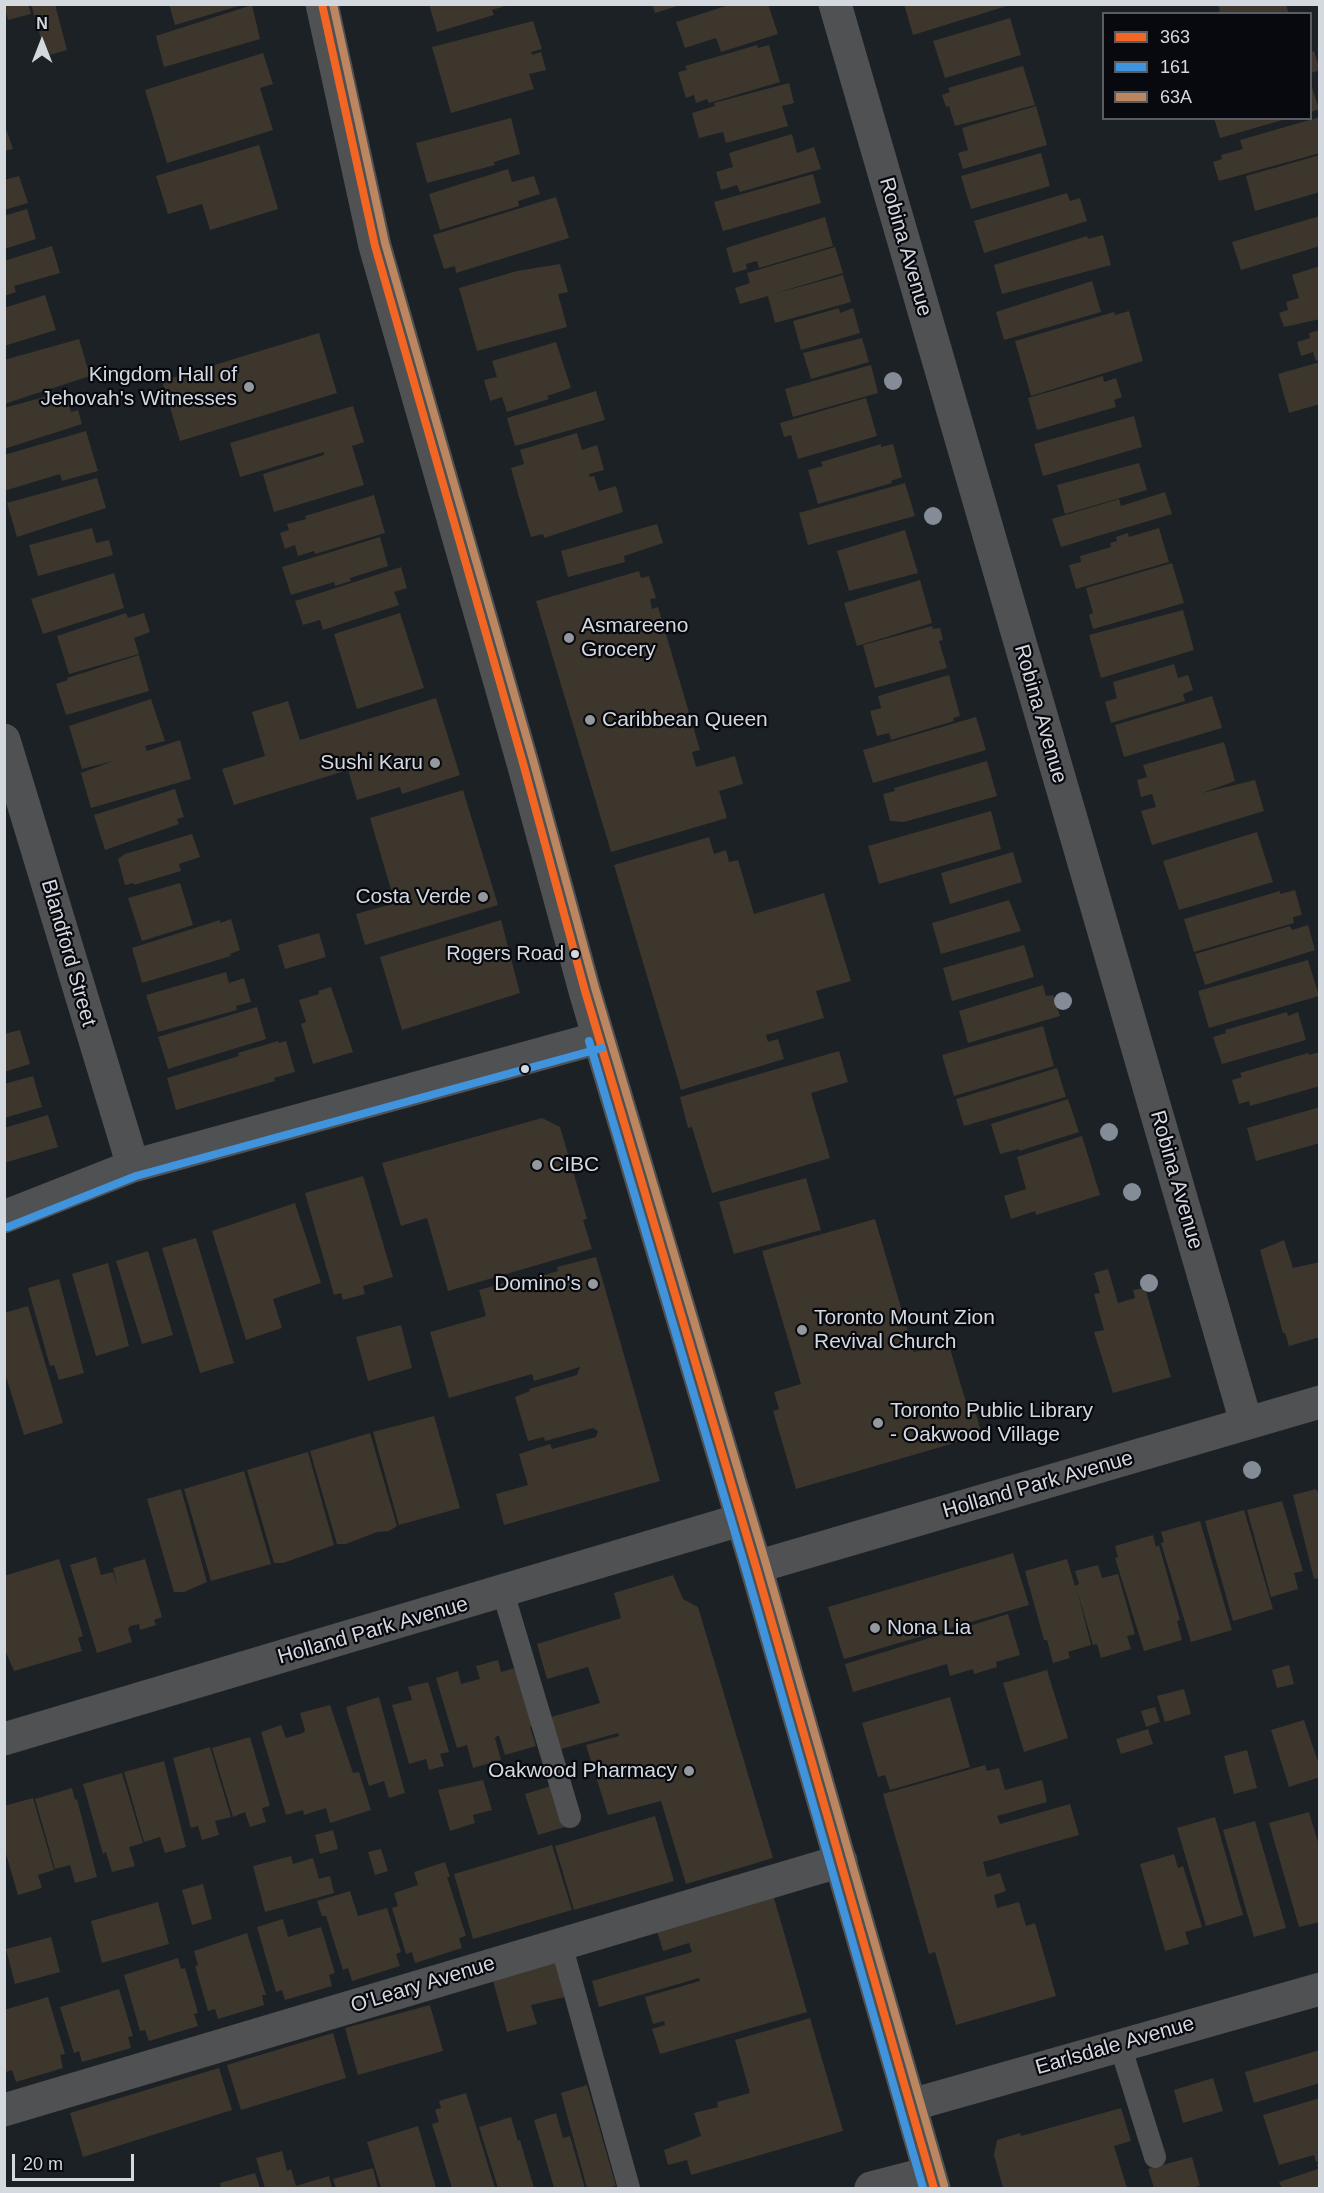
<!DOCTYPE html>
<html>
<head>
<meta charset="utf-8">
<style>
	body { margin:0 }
	#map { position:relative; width:1324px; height:2193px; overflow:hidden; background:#1c2126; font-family:Arial,sans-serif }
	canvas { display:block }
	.frame { position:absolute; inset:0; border:6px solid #d4d9df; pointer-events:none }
	.legend { position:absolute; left:1102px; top:12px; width:210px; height:108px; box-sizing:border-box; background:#07090e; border:2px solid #595c62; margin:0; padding:8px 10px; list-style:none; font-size:18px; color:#d4d9df }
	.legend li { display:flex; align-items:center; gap:12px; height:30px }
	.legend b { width:30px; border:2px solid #595c62 }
	.north { position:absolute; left:12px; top:12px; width:60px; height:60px; -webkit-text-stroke:4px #07090e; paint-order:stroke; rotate:0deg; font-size:16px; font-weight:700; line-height:24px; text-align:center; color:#d4d9df }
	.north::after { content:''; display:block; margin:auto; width:21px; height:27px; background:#d4d9df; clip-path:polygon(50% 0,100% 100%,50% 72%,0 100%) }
	.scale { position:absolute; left:12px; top:2154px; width:122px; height:27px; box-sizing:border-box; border:3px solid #d4d9df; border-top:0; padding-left:8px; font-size:18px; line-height:21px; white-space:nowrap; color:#d4d9df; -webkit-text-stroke:4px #07090e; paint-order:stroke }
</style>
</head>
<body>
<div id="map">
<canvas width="1324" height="2193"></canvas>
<div class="frame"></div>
<ul class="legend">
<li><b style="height:8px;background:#f26522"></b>363</li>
<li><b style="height:8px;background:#4094de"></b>161</li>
<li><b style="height:8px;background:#bb8660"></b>63A</li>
</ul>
<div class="north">N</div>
<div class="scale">20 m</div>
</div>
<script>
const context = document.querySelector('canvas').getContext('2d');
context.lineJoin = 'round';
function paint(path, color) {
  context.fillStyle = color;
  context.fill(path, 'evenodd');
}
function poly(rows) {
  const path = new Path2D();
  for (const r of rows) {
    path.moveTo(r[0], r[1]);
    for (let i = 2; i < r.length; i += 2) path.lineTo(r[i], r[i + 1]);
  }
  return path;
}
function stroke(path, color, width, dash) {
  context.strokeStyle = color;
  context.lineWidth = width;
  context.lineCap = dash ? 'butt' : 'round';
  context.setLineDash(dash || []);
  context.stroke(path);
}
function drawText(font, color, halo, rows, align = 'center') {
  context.font = font + ' Arial,sans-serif';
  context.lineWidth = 4.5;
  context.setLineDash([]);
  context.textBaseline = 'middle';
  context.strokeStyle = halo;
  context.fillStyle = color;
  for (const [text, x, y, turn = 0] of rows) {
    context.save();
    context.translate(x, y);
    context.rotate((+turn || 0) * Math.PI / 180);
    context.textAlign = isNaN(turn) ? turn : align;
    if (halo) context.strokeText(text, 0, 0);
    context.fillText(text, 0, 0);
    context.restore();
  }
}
paint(poly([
	[4,4,28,4,31,14,8,20],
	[31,4,55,4,67,50,46,56],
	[169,4,242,4,242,5,175,25],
	[429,4,509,4,509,5,492,10,494,15,437,32],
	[652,4,681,4,681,5,655,13],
	[732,4,768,4,778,34,721,52,716,38,685,48,676,22],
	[904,4,1010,4,1010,5,913,35],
	[1218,4,1286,4,1289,14,1213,14,1220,11],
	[252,5,260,39,164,67,156,36],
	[1010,18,1021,55,945,78,933,41],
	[533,21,542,49,531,52,532,55,541,52,546,70,529,74,534,89,451,113,432,47],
	[757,45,758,48,769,45,780,82,709,103,707,99,696,103,694,95,686,98,678,72,687,70,685,66],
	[1314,51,1320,70,1311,73,1311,52],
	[263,53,273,84,260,88,273,130,167,163,145,90],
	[1023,66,1035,105,955,126,949,106,946,107,942,95,950,92,948,88],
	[789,83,794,103,782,106,788,126,726,143,723,132,699,138,692,113,715,106,714,103],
	[1311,84,1319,109,1311,112],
	[1036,106,1047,145,963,169,958,153,968,150,962,128],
	[1320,117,1320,153,1219,181,1213,162,1222,159,1221,155,1243,149,1240,140],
	[511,118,520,154,494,162,495,165,427,183,416,143],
	[1214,118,1286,118,1286,119,1220,138],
	[4,123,13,149,4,151],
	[792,134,797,153,814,147,821,169,740,192,737,185,721,190,716,172,733,167,729,153],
	[259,145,278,209,210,230,202,204,168,214,156,176],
	[1041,153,1050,186,971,209,961,176],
	[1320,155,1320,192,1255,211,1246,176],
	[508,169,512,182,534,176,540,194,518,201,519,206,440,230,429,194],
	[813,174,821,203,723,231,714,202],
	[19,176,28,203,4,210,4,180],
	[1067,193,1070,201,1080,198,1087,221,984,253,974,221],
	[556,197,569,238,456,273,455,266,444,269,433,235],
	[27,209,36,239,4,249,4,216],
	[1320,216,1320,246,1241,270,1232,242],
	[825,217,833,246,759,268,757,261,746,264,747,269,733,273,726,248],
	[1103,235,1111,265,1002,294,994,265,1087,236,1088,239],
	[52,246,60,273,14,286,16,292,4,296,4,261],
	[835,247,843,273,773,294,843,275,851,302,775,323,768,296,740,304,735,288,750,283,747,273],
	[560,264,568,292,558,294,567,327,477,351,459,288,517,271],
	[1320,266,1320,319,1284,327,1279,313,1288,310,1286,302,1299,298,1292,275],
	[1092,281,1101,312,1004,340,996,312],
	[45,295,56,330,4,346,4,308],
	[839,308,840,313,853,308,860,333,801,350,793,321],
	[1129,311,1143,361,1031,396,1015,341,1114,312,1115,315],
	[1320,330,1320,360,1316,361,1313,352,1301,356,1297,342,1310,338,1309,333],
	[319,333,337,393,180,441,162,381],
	[862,338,869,362,811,379,803,353],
	[79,339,90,376,4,404,4,360],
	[556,342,571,388,547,396,549,399,507,412,502,397,490,401,484,380,497,377,492,361],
	[1320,362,1320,404,1289,413,1278,374],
	[871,365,878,393,793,417,785,389],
	[1103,376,1104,382,1116,378,1122,397,1114,400,1116,407,1037,430,1028,398],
	[66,391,71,412,78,410,82,424,4,449,4,408],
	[596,391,605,420,515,446,507,418],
	[866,398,877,436,798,459,791,435,784,437,780,423],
	[353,406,364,442,352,446,364,485,274,512,263,474,324,455,324,452,240,477,230,443],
	[1134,416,1142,447,1043,476,1034,444],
	[86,431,98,471,62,481,60,474,4,491,4,455],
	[577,433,582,450,597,445,604,470,589,474,590,477,594,476,599,491,616,486,623,512,544,538,543,534,531,537,519,497,573,481,519,497,511,468,524,464,520,450],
	[881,444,881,447,893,444,902,477,891,481,892,483,818,504,808,470,823,466,821,462],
	[1139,463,1147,490,1065,514,1057,485],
	[97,478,106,508,17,537,7,503],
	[905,483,915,516,808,545,799,513],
	[1165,492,1172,514,1061,547,1052,519,1119,499,1121,506],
	[374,495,385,533,315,554,314,551,298,556,295,545,285,549,280,533,289,530,287,524,306,519,305,516],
	[657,524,663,543,624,556,625,562,568,577,561,551],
	[92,528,96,543,109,540,113,555,38,576,29,545],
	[1159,528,1169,562,1076,589,1069,565,1081,562,1080,556,1111,547,1110,543,1117,541,1116,537,1128,533,1129,537],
	[905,530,918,573,849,591,837,551],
	[380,537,388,566,350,578,351,581,335,586,334,582,291,595,282,567],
	[1172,563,1184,603,1093,629,1089,615,1093,613,1086,588],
	[401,567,407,588,394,592,399,605,323,630,320,620,303,625,295,601],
	[639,571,641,578,649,576,656,598,650,599,652,609,658,607,700,750,692,752,696,767,735,756,743,784,719,791,727,818,611,852,536,601],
	[114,573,124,608,43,634,31,599],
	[920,580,932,623,857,646,844,603],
	[1183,610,1194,650,1101,678,1089,635],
	[126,613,128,618,144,613,150,632,134,638,139,654,69,674,57,636],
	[400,613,424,688,357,709,334,634],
	[932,626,933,629,940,628,943,640,939,641,947,668,875,688,863,645],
	[139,655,149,691,66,715,56,684,68,680,67,678],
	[1174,664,1178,678,1188,675,1193,690,1183,694,1185,701,1111,723,1105,702,1117,698,1113,682],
	[949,675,960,716,953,718,954,721,891,740,889,733,877,736,870,711,881,708,878,696],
	[1212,696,1222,728,1124,757,1115,725],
	[436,698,460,775,402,794,400,787,357,800,348,770,234,805,222,769,265,756,252,712,288,701,300,740],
	[151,699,165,741,145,746,147,751,180,740,191,779,91,808,81,773,113,761,82,769,69,726],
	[976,717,986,750,873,783,863,750],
	[1224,742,1235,781,1202,793,1255,780,1264,811,1152,845,1141,811,1156,807,1152,794,1141,797,1137,780,1147,777,1143,765],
	[987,761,997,796,904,822,890,821,883,794,895,791,894,788],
	[175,789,184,817,177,819,179,824,105,850,94,815],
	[463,790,498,905,365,945,356,914,395,903,370,818],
	[991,811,1001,849,879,884,868,846],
	[1257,832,1273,882,1179,910,1163,861],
	[192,834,200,857,179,864,181,871,134,885,134,883,125,885,118,859,125,854],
	[709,837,714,854,726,850,729,862,738,860,754,914,824,893,851,981,816,991,824,1018,766,1035,768,1042,778,1039,784,1059,681,1090,614,865],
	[1013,852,1022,882,950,904,941,873],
	[180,883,193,925,142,941,128,898],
	[1295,890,1302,915,1293,917,1294,923,1194,952,1184,919,1280,891,1280,894],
	[1009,900,1021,931,941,954,932,923],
	[231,919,240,950,230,954,231,956,142,983,132,948,220,920,220,923],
	[501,920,520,993,402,1030,380,957],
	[1308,925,1315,950,1205,985,1195,954,1290,926,1292,930],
	[319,933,326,957,285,969,278,945],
	[1024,945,1034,977,952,1001,943,968],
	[1308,960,1319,996,1209,1028,1198,991],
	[226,972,229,983,244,978,251,1002,236,1006,237,1010,158,1032,146,995],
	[1043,985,1046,996,1053,995,1060,1016,968,1043,959,1011],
	[331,987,353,1052,313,1064,301,1024,306,1022,299,1000,319,994,318,991],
	[257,1007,266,1039,168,1069,158,1037],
	[1287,1012,1288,1016,1298,1012,1306,1040,1222,1064,1213,1037,1226,1033,1225,1030],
	[1043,1026,1054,1066,954,1096,942,1055],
	[20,1030,30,1064,4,1072,4,1034],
	[278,1041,279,1043,286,1041,295,1072,274,1078,275,1081,176,1110,167,1078,239,1056,238,1053],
	[839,1051,848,1082,811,1093,830,1158,712,1193,692,1127,688,1128,680,1097],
	[1320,1052,1320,1086,1250,1106,1249,1101,1239,1104,1232,1080,1242,1077,1240,1073,1308,1053,1309,1055],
	[1057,1068,1066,1097,964,1126,956,1099],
	[33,1076,42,1107,4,1118,4,1084],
	[1068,1099,1079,1132,1019,1151,1019,1149,1000,1154,991,1124],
	[1320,1107,1320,1143,1256,1161,1247,1128],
	[48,1115,58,1147,4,1163,4,1128],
	[542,1118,560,1127,587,1219,583,1220,592,1249,448,1291,427,1218,401,1226,382,1163],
	[1082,1136,1100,1195,1036,1215,1035,1211,1011,1219,1004,1196,1026,1189,1017,1157],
	[363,1176,393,1277,363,1286,365,1294,343,1300,341,1293,334,1295,305,1193],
	[806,1178,821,1230,734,1254,719,1202],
	[295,1203,321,1283,273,1299,282,1328,246,1340,212,1231],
	[875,1219,914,1352,948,1342,966,1402,972,1400,982,1435,796,1489,773,1411,779,1409,774,1392,801,1384,762,1251],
	[196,1238,234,1363,200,1373,162,1248],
	[1284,1240,1293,1268,1320,1262,1320,1337,1289,1346,1285,1333,1283,1333,1260,1250],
	[148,1251,173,1335,142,1344,116,1261],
	[596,1257,660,1481,504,1525,496,1494,528,1485,519,1454,550,1444,552,1449,596,1437,598,1431,593,1428,545,1441,544,1437,528,1441,515,1397,530,1391,529,1389,577,1375,580,1367,534,1381,532,1374,449,1398,430,1332,486,1316,479,1290,521,1278,522,1282,558,1271,557,1267],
	[108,1263,129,1346,96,1356,72,1274],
	[1108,1269,1118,1303,1135,1298,1133,1290,1145,1288,1171,1377,1113,1393,1094,1332,1104,1330,1094,1294,1100,1293,1094,1273],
	[59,1279,84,1373,59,1380,54,1365,50,1366,28,1288],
	[28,1306,63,1423,24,1435,4,1370,4,1313],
	[401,1325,412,1368,368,1381,356,1337],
	[434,1416,460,1508,399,1525,373,1432],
	[370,1433,397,1526,389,1531,377,1532,346,1544,337,1544,310,1451],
	[308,1452,334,1545,283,1563,274,1563,247,1470],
	[244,1471,271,1564,211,1581,184,1489],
	[181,1489,207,1582,184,1592,174,1592,147,1499],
	[1316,1489,1320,1496,1320,1578,1314,1579,1293,1495],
	[1282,1501,1303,1571,1294,1573,1298,1589,1271,1597,1247,1510],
	[1244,1510,1273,1609,1233,1621,1205,1521],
	[1200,1521,1232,1630,1191,1642,1161,1543,1164,1542,1161,1532],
	[1153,1535,1156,1547,1159,1545,1180,1620,1177,1621,1182,1640,1144,1651,1115,1558,1118,1557,1115,1546],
	[1013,1553,1029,1605,844,1659,828,1607],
	[96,1557,101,1575,113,1572,118,1589,113,1568,145,1559,162,1617,154,1620,156,1625,140,1630,139,1624,130,1626,128,1629,132,1642,97,1653,70,1565],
	[59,1559,83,1636,78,1638,82,1651,14,1671,4,1648,4,1576],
	[1067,1559,1075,1586,1079,1584,1075,1571,1098,1565,1102,1578,1118,1574,1135,1634,1127,1636,1131,1649,1101,1658,1097,1644,1093,1645,1077,1590,1091,1645,1068,1652,1070,1658,1053,1663,1047,1640,1044,1640,1025,1571],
	[673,1575,683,1599,698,1607,773,1858,686,1884,661,1801,608,1815,586,1745,619,1736,618,1733,561,1749,551,1717,600,1703,588,1667,547,1679,537,1644,621,1618,614,1593],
	[1008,1614,1020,1655,996,1662,997,1667,974,1674,973,1669,950,1676,947,1664,853,1692,845,1664],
	[498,1660,501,1672,518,1667,535,1725,530,1727,536,1746,505,1755,499,1736,497,1736,495,1738,501,1760,473,1768,467,1745,457,1748,436,1678,458,1671,461,1684,480,1679,476,1666],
	[1289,1665,1294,1684,1277,1688,1272,1670],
	[1047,1670,1068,1738,1024,1752,1003,1683],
	[428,1682,449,1752,440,1754,444,1766,429,1770,426,1759,409,1764,392,1705,412,1700,408,1687],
	[1184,1689,1191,1714,1165,1722,1157,1696],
	[379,1697,405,1793,389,1798,384,1781,369,1786,346,1707],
	[950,1697,970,1767,890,1790,885,1775,878,1777,862,1723],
	[330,1705,353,1773,359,1772,371,1810,330,1823,326,1808,304,1815,303,1810,286,1815,261,1732,281,1725,286,1738,303,1733,305,1730,300,1713],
	[1155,1707,1160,1722,1146,1727,1141,1711],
	[1304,1720,1320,1768,1320,1777,1289,1787,1271,1730],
	[1148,1729,1153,1744,1121,1754,1116,1739],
	[250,1737,270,1806,262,1808,266,1822,250,1827,245,1812,233,1817,212,1748],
	[210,1747,231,1817,215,1821,219,1835,202,1840,198,1826,191,1828,173,1758],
	[1247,1750,1257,1788,1234,1794,1224,1756],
	[164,1761,186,1847,165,1853,160,1837,144,1842,124,1772],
	[985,1765,987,1771,999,1768,1005,1790,1042,1780,1047,1802,997,1816,1000,1824,1070,1804,1079,1835,983,1862,987,1877,1000,1873,1006,1891,994,1895,997,1908,1019,1902,1026,1926,1035,1923,1056,1996,956,2025,935,1952,929,1954,883,1794],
	[122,1773,143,1843,129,1847,135,1866,112,1872,106,1852,103,1854,83,1784],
	[483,1780,492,1810,473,1815,475,1823,450,1831,438,1790],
	[551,1786,565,1827,538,1835,525,1794],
	[72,1788,75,1800,77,1799,97,1877,75,1883,70,1865,55,1869,35,1799],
	[33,1798,54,1870,38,1875,42,1888,18,1895,4,1847,4,1806],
	[1309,1812,1320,1849,1320,1922,1299,1927,1269,1823],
	[655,1816,674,1881,574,1910,555,1846],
	[1215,1817,1243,1915,1206,1926,1177,1828],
	[1255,1821,1286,1928,1254,1937,1223,1830],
	[333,1830,338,1849,320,1854,315,1835],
	[552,1845,572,1910,473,1939,454,1874],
	[381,1849,388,1871,375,1875,368,1852],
	[1174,1854,1178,1868,1183,1866,1202,1927,1185,1932,1189,1944,1165,1951,1140,1864],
	[291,1856,293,1864,313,1858,319,1879,330,1876,334,1893,265,1912,253,1866],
	[445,1862,450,1877,447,1877,466,1936,459,1938,462,1948,415,1963,412,1952,406,1954,392,1908,398,1906,394,1893,418,1885,414,1872],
	[203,1884,212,1919,192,1925,182,1890],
	[350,1891,358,1916,387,1908,401,1952,396,1954,400,1966,352,1981,348,1968,343,1970,326,1916,322,1916,317,1901],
	[774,1898,807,2012,660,2054,652,2029,665,2025,664,2021,653,2024,645,1997,700,1981,699,1978,599,2007,592,1981,692,1952,689,1943,663,1951,657,1931],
	[158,1902,169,1944,102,1963,91,1921],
	[283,1919,288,1937,321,1927,335,1973,329,1975,332,1986,285,2000,282,1990,276,1992,257,1927],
	[247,1933,266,1995,262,1995,264,2005,218,2019,215,2009,208,2011,195,1966,198,1965,194,1951],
	[51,1937,60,1972,15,1984,6,1949],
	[178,1958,181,1969,185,1968,198,2013,194,2014,198,2026,149,2041,145,2030,140,2031,124,1975],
	[555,1960,565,1997,531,2005,537,2024,507,2032,492,1977],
	[119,1989,133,2036,128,2037,131,2048,82,2062,79,2051,74,2053,60,2007],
	[48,1997,65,2054,60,2055,63,2068,16,2082,12,2070,6,2072,4,2065,4,2010],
	[430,2005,443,2051,358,2075,345,2028],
	[810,2018,843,2131,691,2175,687,2160,668,2165,664,2150,701,2136,694,2113,718,2107,717,2102,750,2093,735,2040],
	[333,2033,346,2078,241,2110,227,2065],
	[1320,2050,1320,2083,1254,2103,1245,2072],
	[219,2068,232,2110,83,2157,70,2113],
	[1213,2078,1223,2111,1183,2123,1174,2090],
	[587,2085,616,2186,606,2188,587,2188,561,2093],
	[466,2093,495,2188,452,2188,432,2124,439,2122,435,2110,441,2108,439,2101],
	[1320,2098,1320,2161,1316,2162,1314,2155,1279,2165,1263,2115],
	[1121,2108,1131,2141,1114,2146,1127,2188,1003,2188,994,2155,997,2140,1020,2133,1021,2136],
	[556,2113,563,2138,570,2136,585,2188,554,2188,534,2120],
	[511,2117,518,2141,520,2140,534,2188,498,2188,479,2127],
	[418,2126,436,2188,381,2188,367,2142],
	[282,2151,287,2171,291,2169,296,2186,329,2176,332,2188,265,2188,256,2158],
	[1192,2157,1200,2186,1190,2188,1154,2188,1148,2169],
	[1320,2163,1320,2188,1282,2188,1279,2182,1318,2169,1317,2164],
	[373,2168,378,2188,336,2188,333,2179],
	[255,2173,260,2188,221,2188,220,2183]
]), '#3c362d');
stroke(poly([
	[503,1592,570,1817],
	[561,1944,629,2188],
	[1120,2045,1155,2157]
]), '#4f5152', 22);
stroke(poly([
	[835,4,1246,1422],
	[4,740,133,1166],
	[756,1567,1320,1402],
	[4,1739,740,1520],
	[911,2105,1320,1989],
	[4,2110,841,1861],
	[871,2188,929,2173]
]), '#4f5152', 33);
stroke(poly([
	[322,4,375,246,523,763,585,991,756,1567,934,2188],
	[4,1217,133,1166,599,1038]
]), '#4f5152', 33);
stroke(poly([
	[322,4,375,246,523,763,585,991,756,1567,934,2188]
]), '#f26522', 8);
stroke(poly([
	[589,1041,746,1570,923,2188],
	[8,1227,136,1176,602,1048]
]), '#4094de', 8);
stroke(poly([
	[333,4,385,243,533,760,595,988,766,1564,944,2185]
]), '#bb8660', 8);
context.fillStyle = '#838c97';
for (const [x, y] of [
	[893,381],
	[933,516],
	[1063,1001],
	[1109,1132],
	[1132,1192],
	[1149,1283],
	[1252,1470]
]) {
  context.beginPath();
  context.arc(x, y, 9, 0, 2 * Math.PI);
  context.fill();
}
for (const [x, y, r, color] of [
	[249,387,6,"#94999e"],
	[569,638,6,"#94999e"],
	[590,720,6,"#94999e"],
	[435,763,6,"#94999e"],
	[483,897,6,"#94999e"],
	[575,954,5,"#d4d9df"],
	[525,1069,5,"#d4d9df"],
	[537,1165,6,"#94999e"],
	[593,1284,6,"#94999e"],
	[802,1330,6,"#94999e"],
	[878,1423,6,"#94999e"],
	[875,1628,6,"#94999e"],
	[689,1771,6,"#94999e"]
]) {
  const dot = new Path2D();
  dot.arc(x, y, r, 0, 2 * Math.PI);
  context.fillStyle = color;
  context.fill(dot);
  stroke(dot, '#07090e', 2);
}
drawText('20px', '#d4d9df', '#07090e', [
	["Rogers Road",564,954]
], 'right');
drawText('21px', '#d4d9df', '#07090e', [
	["Robina Avenue",905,247,74],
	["Robina Avenue",1040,714,74],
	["Blandford Street",68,953,74],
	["Robina Avenue",1176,1180,74],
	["Holland Park Avenue",1038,1485,-16],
	["Holland Park Avenue",373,1631,-16],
	["O'Leary Avenue",423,1985,-17],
	["Earlsdale Avenue",1115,2046,-16]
]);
drawText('21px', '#d4d9df', '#07090e', [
	["Kingdom Hall of",237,375,"right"],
	["Jehovah's Witnesses",237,399,"right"],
	["Asmareeno",581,626],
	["Grocery",581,650],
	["Caribbean Queen",602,720],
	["Sushi Karu",423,763,"right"],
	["Costa Verde",471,897,"right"],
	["CIBC",549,1165],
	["Domino's",581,1284,"right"],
	["Toronto Mount Zion",814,1318],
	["Revival Church",814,1342],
	["Toronto Public Library",890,1411],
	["- Oakwood Village",890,1435],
	["Nona Lia",887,1628],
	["Oakwood Pharmacy",677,1771,"right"]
], 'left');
</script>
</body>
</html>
